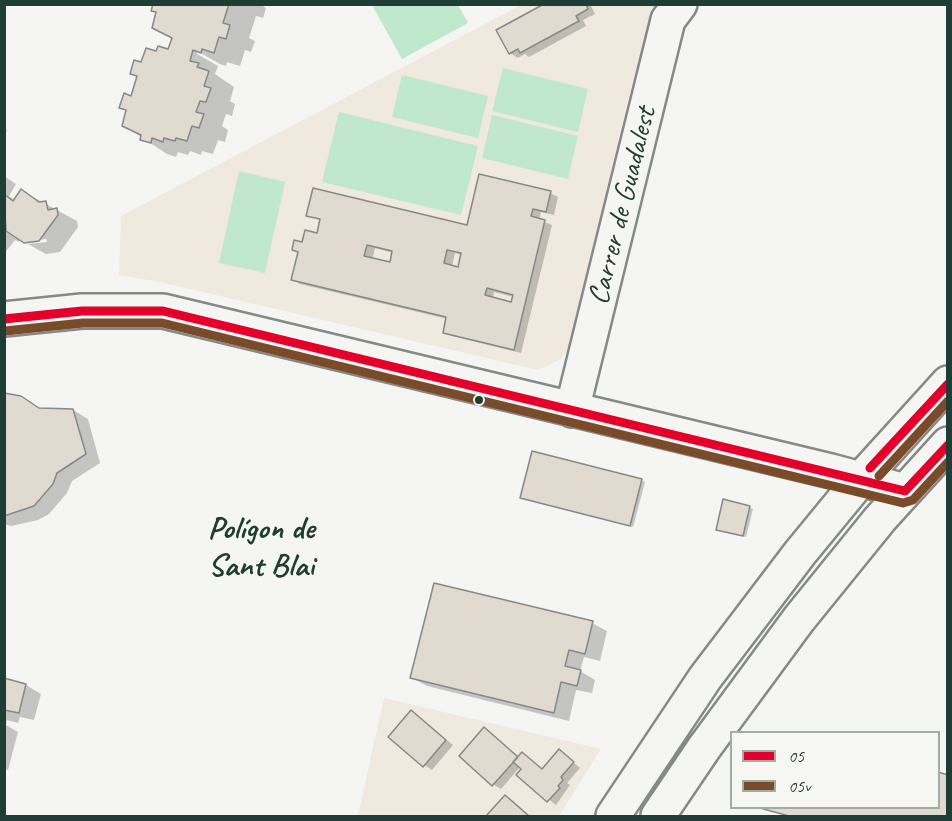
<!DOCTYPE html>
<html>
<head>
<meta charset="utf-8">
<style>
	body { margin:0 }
	#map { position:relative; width:952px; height:821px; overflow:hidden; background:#f5f5f3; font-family:Caveat,sans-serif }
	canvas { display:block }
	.frame { position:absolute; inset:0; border:6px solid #1f3d34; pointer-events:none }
	.legend { position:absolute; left:730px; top:731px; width:210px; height:78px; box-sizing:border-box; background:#f6f6f2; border:2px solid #a0aca6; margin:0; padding:8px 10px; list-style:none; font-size:18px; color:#1f3d34 }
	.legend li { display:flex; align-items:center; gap:12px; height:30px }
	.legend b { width:30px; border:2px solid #a0aca6 }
</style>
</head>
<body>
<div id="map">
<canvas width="952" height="821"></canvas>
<div class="frame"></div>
<ul class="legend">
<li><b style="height:8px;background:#e4002b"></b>05</li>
<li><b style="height:8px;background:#7a4b2a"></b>05v</li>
</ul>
</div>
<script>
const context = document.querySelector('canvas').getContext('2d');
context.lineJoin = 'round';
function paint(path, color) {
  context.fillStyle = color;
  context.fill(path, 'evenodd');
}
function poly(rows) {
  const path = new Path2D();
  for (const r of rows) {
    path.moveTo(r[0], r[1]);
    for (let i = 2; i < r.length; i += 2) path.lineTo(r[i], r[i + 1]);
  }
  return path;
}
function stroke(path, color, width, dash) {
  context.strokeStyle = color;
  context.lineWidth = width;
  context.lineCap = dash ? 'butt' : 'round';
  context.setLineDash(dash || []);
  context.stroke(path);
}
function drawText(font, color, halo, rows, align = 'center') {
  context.font = font + ' Caveat,sans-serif';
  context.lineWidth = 4.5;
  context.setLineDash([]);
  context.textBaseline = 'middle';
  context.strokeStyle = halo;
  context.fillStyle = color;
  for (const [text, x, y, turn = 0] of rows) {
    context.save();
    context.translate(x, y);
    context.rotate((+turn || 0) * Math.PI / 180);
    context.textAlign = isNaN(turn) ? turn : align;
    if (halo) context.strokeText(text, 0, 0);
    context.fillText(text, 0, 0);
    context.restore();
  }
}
paint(poly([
	[521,5,655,5,629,95,569,348,561,359,538,370,160,282,119,275,121,216],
	[384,698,601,749,559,816,358,816]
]), '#efe9e0');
paint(poly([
	[372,5,458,5,468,23,402,59],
	[503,68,588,89,578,132,492,111],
	[402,75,488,96,478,138,392,117],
	[339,112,478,146,461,215,322,182],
	[492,115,578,136,568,179,482,158],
	[239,171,285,182,265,273,219,263]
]), '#c0e8cc');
paint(poly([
	[154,4,260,4,266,8,263,18,256,16,249,38,255,41,251,52,245,50,240,66,227,62,226,66,220,64,197,51,197,54,218,66,215,74,234,87,230,101,235,104,232,116,226,114,222,126,228,130,225,142,218,140,213,154,202,151,201,155,190,151,188,155,178,152,176,157,167,154,123,125,128,111,121,107,132,97,138,77,132,74,157,53,169,51,173,38,158,13,152,10],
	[547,4,590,4,595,14,583,20,586,26,529,57,525,54,518,58,510,53],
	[4,124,7,131,4,135],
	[4,176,16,184,9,196,15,200,22,191,77,221,78,227,60,252,46,254,28,244,47,242,46,239,26,242,19,238,19,242,15,240,4,254],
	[550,193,558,197,554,215,541,212,539,220,552,225,521,353,452,336,445,332,448,319,300,284,293,279,299,253,293,249,318,235,321,221,308,215,468,227],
	[375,248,394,253,391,264,372,260],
	[455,253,462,255,459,268,452,266],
	[494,292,514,297,512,303,493,299],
	[4,396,40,409,73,410,88,419,100,463,72,481,67,493,49,514,38,520,11,526,4,524],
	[641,480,645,482,633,527,525,499],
	[749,507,753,509,746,537,721,531],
	[592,623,607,631,600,661,584,657,580,671,595,680,592,693,576,690,569,721,427,686,412,678],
	[4,679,26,685,41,694,34,720,20,717,18,723,7,720,6,725,18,732,8,770,4,769],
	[411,712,453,745,432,770,424,765],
	[485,729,519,757,522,754,543,770,559,751,580,768,567,783,570,785,556,805,518,775,523,769,520,767,501,789,493,784],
	[948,777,948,816,788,816,763,808,938,808],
	[505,797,513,801,530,816,488,816]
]), '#0003');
const building = poly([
	[153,4,229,4,223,23,230,25,226,39,219,37,214,53,202,49,201,53,193,50,190,61,199,63,197,67,209,71,204,86,211,88,206,102,200,101,196,112,204,114,199,128,192,126,187,141,176,138,175,141,164,138,163,142,152,138,151,143,140,140,141,135,122,126,126,110,119,108,124,93,131,96,137,76,130,74,134,60,141,62,146,48,156,51,158,46,168,49,172,38,152,28,156,12,151,11,153,4],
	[544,4,586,4,588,9,576,16,579,21,520,53,518,49,509,54,496,30,544,4],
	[479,174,551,191,546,212,533,209,531,216,545,220,514,350,443,333,446,317,291,280,298,252,292,250,294,240,302,242,305,230,317,233,320,219,306,216,313,188,467,225,479,174],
	[367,245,392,251,390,262,364,256,367,245],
	[447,250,461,253,458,267,444,263,447,250],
	[487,288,513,295,511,302,485,295,487,288],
	[21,189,39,202,46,201,48,210,57,208,58,215,39,241,24,243,6,231,4,194,13,201,21,189],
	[4,393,21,396,39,408,73,409,86,454,57,473,53,484,34,506,4,516,4,393],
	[532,451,642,479,630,526,520,498,532,451],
	[723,499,750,506,743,536,716,530,723,499],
	[434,583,593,621,585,654,569,650,565,666,581,670,577,686,561,682,554,713,410,678,434,583],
	[4,678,26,684,19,713,4,710,4,678],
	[411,710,446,740,423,767,388,737,411,710],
	[484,727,518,757,492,786,459,756,484,727],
	[559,749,574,762,561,777,563,780,558,786,560,788,547,802,516,775,521,769,513,762,522,752,542,769,559,749],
	[938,772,948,775,948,816,789,816,760,808,938,808,938,772],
	[505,795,529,816,486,816,505,795]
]);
paint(building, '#e0dad0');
stroke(building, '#858a88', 1.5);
const minor = poly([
	[4,319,82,311,163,311,831,471,905,491],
	[572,410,668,20,680,4],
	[613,816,705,678,800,553,860,480,948,383],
	[658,816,704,748,799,619,880,519,948,444]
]);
stroke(minor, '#858a88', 38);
stroke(minor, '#f5f5f3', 33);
stroke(poly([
	[4,319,82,311,163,311,905,491,948,445],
	[870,468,948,384]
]), '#e4002b', 9);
stroke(poly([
	[5,331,83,323,162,323,903,503,913,500,948,462],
	[879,476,948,401]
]), '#7a4b2a', 9);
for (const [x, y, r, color] of [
	[479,400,5,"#1f3d34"]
]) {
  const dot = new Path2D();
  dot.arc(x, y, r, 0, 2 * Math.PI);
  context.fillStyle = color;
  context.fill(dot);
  stroke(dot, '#f6f6f2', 2);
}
drawText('30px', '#1f3d34', '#f6f6f2', [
	["Carrer de Guadalest",623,206,-76]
]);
drawText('bold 32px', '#1f3d34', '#f6f6f2', [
	["Polígon de",261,530],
	["Sant Blai",261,567]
]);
</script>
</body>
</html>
